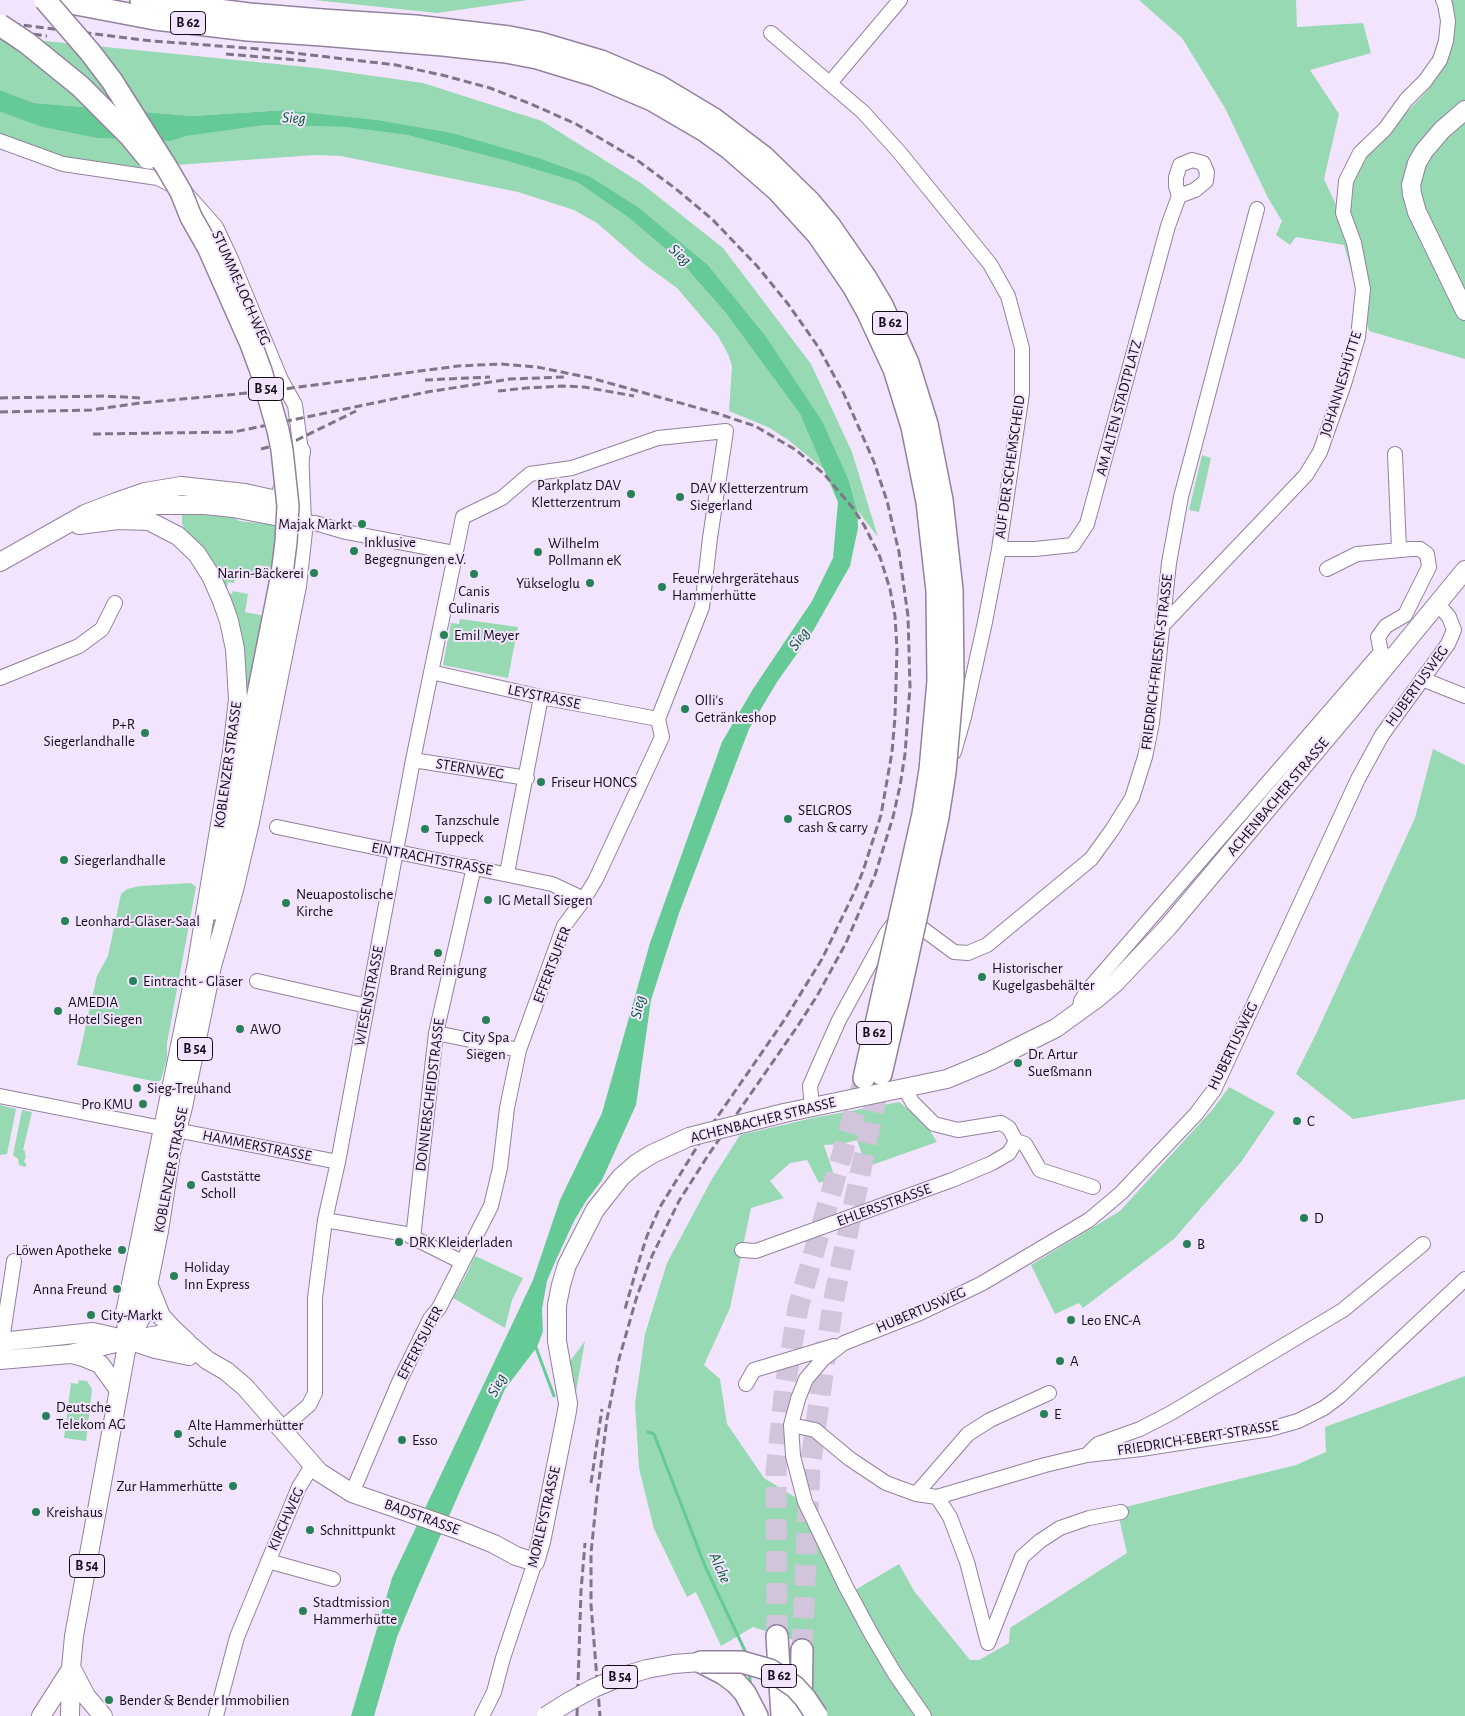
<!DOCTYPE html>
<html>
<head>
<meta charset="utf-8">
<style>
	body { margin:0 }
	canvas { display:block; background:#f3e4fd }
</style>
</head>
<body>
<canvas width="1465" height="1716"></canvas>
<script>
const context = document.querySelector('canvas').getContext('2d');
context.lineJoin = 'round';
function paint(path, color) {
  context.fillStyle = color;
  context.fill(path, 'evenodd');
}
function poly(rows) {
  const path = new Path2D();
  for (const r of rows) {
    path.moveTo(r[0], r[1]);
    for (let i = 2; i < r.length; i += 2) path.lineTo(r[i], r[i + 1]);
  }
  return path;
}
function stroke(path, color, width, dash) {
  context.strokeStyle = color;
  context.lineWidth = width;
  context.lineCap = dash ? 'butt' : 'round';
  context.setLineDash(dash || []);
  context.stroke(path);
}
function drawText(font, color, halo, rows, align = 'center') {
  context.font = font + ' "Alegreya Sans",sans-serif';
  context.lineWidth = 4;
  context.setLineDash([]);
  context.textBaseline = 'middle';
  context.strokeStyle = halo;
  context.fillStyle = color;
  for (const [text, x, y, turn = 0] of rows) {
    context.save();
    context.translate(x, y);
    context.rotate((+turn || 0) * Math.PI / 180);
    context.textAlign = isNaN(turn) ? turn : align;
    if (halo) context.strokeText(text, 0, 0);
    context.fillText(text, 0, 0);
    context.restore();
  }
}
paint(poly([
	[314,0,528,0,437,13],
	[1139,0,1296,0,1297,27,1363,23,1371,53,1310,70,1339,114,1324,179,1336,205,1358,164,1428,90,1456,20,1449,0,1465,0,1465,359,1369,331,1344,245,1296,237,1290,245,1276,235,1282,221,1268,198,1225,108,1182,38],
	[0,34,35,40,317,68,423,83,542,121,641,183,723,248,811,364,852,452,878,537,857,510,849,481,764,334,708,265,638,207,591,177,539,158,453,133,378,120,285,110,193,116,34,103,0,90],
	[0,112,42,127,96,138,171,141,187,136,266,125,345,127,407,135,507,161,577,182,629,218,681,262,725,312,800,414,825,470,787,439,768,427,729,411,732,366,728,354,718,336,677,288,644,264,597,223,574,210,518,192,341,156,315,155,106,170,0,141],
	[1202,455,1211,458,1199,512,1189,510],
	[205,510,231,516,239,521,276,525,273,568,257,565,256,569,254,569,252,578,236,575,234,583,228,582,226,592,232,594,233,591,248,594,245,612,265,616,239,748,242,675,182,523,182,513],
	[460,619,518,627,508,678,443,665,451,623,459,624],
	[1433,749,1465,765,1465,1099,1353,1119,1296,1074,1316,1034,1415,818],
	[191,883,196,887,167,1043,167,1058,161,1080,157,1082,77,1065,97,976,108,956,121,894,127,889,140,886],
	[1229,1087,1275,1112,1241,1162,1174,1239,1083,1308,1079,1303,1055,1314,1031,1265,1120,1211,1213,1109],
	[899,1102,924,1121,937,1142,866,1167,857,1140,842,1144,824,1145,835,1178,819,1183,807,1160,790,1163,770,1181,784,1198,751,1208,730,1308,704,1365,720,1379,727,1424,764,1478,811,1507,855,1590,899,1564,914,1591,970,1660,979,1660,1009,1643,1010,1628,1127,1553,1117,1509,1296,1465,1326,1452,1325,1427,1465,1376,1465,1716,825,1716,813,1689,812,1646,753,1627,721,1646,696,1592,687,1597,654,1529,639,1468,635,1404,645,1334,667,1263,712,1179,740,1135,813,1118],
	[0,1105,16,1109,7,1154,0,1155],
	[22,1110,32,1112,23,1150,25,1151,25,1155,26,1156,24,1162,26,1163,26,1167,19,1165,18,1159,13,1155],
	[475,1256,523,1278,512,1300,505,1328,453,1298,465,1277],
	[585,1341,574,1403,568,1364],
	[79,1380,87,1381,92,1389,86,1441,64,1438,71,1383,78,1384]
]), '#97d9b3');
paint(poly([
	[0,90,34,103,193,116,285,110,378,120,453,133,539,158,591,177,638,207,708,265,764,334,822,421,849,481,857,510,858,528,850,566,813,631,777,682,749,729,679,913,651,1000,636,1105,602,1180,537,1347,505,1389,416,1591,397,1637,374,1716,351,1716,392,1578,533,1280,560,1200,602,1113,650,943,722,742,753,689,812,601,833,558,838,502,800,414,725,312,681,262,629,218,577,182,507,161,407,135,345,127,266,125,187,136,171,141,96,138,42,127,0,112]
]), '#65ca95');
paint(poly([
	[609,1171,545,1334,543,1335,542,1309,547,1281,555,1262,574,1221,586,1201]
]), '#f3e4fd');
stroke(poly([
	[535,1345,554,1396],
	[648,1432,654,1434,705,1566,747,1655],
	[749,1673,751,1687]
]), '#65ca95', 3);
stroke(poly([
	[777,1636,776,1472,785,1387,798,1308,864,1078],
	[802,1650,810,1467,833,1303,881,1074]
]), '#d2c4db', 21, [21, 11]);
const minor = poly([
	[771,33,863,112,900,153,990,264,1008,296,1022,348,1022,393,999,549,985,622,964,717,954,752],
	[830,83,900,0],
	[0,141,63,164,158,178,185,192,216,227,231,259,281,380,295,405,301,451,304,522,315,523,346,532,455,553],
	[1395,454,1399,549],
	[999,549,1035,549,1073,545,1087,524,1168,226,1179,196,1176,186,1176,177,1180,165,1192,160,1203,163,1207,172,1206,181,1195,190,1179,196],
	[1327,569,1357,554,1411,549,1420,549,1427,554,1429,567,1405,615,1386,626,1378,637,1381,652,1387,657],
	[1163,625,1306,475,1320,452,1344,384,1358,337,1363,289,1354,243,1343,213,1346,181,1360,153,1385,129,1406,100,1425,81,1440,60,1446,41,1448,21,1445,4,1443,0],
	[431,672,541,697,658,719],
	[0,678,79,646,102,629,115,603],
	[1422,679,1465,696],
	[413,760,527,778],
	[277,827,552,884,584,899],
	[507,873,541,697],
	[914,917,919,926,954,952,968,953,987,945,1091,859,1112,830,1132,798,1145,757,1152,723,1169,563,1181,497,1257,209],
	[257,981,367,1006],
	[1079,1012,1081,1001,1088,990,1381,652],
	[436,1033,519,1050],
	[904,1088,913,1103,934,1124,958,1130,1001,1123,1009,1128,1016,1141,1025,1144,1040,1170,1093,1187],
	[0,1096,162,1128],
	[812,1107,810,1086,819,1065,839,1020,886,934,895,922],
	[176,1130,338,1162],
	[325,1220,406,1234,462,1262],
	[413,1238,436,1033,474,867],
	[742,1250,756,1251,952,1180,992,1163,1009,1153,1016,1141],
	[4,1341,3,1334,14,1261],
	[746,1384,754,1370,834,1346],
	[791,1425,815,1430,850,1459,886,1483,916,1494,937,1497,1045,1465,1087,1455,1141,1449,1270,1429,1298,1421,1324,1408,1340,1396,1465,1279],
	[281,1429,309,1405,315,1393,315,1298,325,1220,338,1162,413,760,463,517,502,498,530,474,572,468,658,438,726,431,710,538,702,607,658,719,662,737,596,879,584,899,564,926,519,1050,507,1108,500,1168,491,1206,439,1308,430,1319,400,1380,352,1493],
	[1087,1455,1098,1444,1140,1429,1171,1413,1343,1310,1423,1244],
	[916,1494,968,1434,990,1420,1049,1393],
	[937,1497,950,1517,967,1562,988,1643],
	[268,1561,333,1579],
	[988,1643,1022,1557,1040,1541,1060,1528,1089,1518,1121,1512],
	[216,1716,237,1637,299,1487,312,1466],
	[482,1716,494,1692,503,1658,535,1562],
	[924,1716,895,1674,873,1637,846,1587,805,1502,793,1456,791,1425,798,1399,806,1379,823,1359,844,1343,920,1313,981,1284,1089,1220,1121,1193,1196,1114,1214,1090,1358,779,1382,735,1448,644,1454,630,1449,617,1438,604]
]);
const major = poly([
	[1465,110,1442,130,1424,151,1417,163,1411,185,1412,194,1417,212,1465,311],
	[282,490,292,478,299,465,301,451],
	[116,511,147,505,205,505,233,508,301,521],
	[0,562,85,514,116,502,145,492,181,486,245,493,272,499,288,505,296,512],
	[784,1113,947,1079,990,1061,1056,1028,1096,999,1115,983,1168,927,1350,710,1465,570],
	[149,1286,161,1316,173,1329,187,1342],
	[128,1340,142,1316,159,1231,171,1153,183,1107,212,966,234,890,250,822,297,586,304,522],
	[0,1342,93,1332,128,1340,155,1349,189,1356],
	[72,1354,83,1357,100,1364,119,1390],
	[0,1360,70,1354,128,1340,159,1335,191,1346,207,1360,226,1371,245,1387,319,1472,352,1493,459,1530,494,1544,516,1556,535,1562,541,1542,567,1411,568,1403,557,1341,557,1305,561,1285,567,1265,595,1210,621,1177,636,1164,652,1154,689,1137],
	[73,1671,86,1696,103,1716],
	[41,1716,71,1669],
	[70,1716,71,1668,74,1636,128,1340,125,1313,197,963,232,752,238,699,235,649,229,621,222,601,211,576,197,554,178,536,149,521,118,520,79,525]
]);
const highway = poly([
	[55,0,155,19,248,30,322,35],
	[141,0,249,14,322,20],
	[215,909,282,574],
	[881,1074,900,992],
	[864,1078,884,988],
	[777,1636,782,1716],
	[701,1662,724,1674,736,1683,745,1693,757,1716],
	[801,1716,802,1650]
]);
stroke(minor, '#93819e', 16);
stroke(major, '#93819e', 20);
stroke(highway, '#93819e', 24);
stroke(minor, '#fff', 14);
stroke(major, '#fff', 18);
stroke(highway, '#fff', 21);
stroke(poly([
	[0,22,21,25,152,41,260,49,396,65,446,76,490,88,531,104,576,124,637,160,676,189,712,219,757,266,788,304,819,348,844,394,874,462,887,501,899,552,908,616,910,687,905,754,900,786,893,817,875,875,846,943,817,996,797,1027,709,1154,679,1201,652,1256,637,1296,619,1359,607,1419,597,1495,591,1553,591,1605,600,1716],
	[10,31,47,36],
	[226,54,308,61],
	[425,380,490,377],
	[498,391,526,388,563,386,584,387,634,396],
	[0,398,104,396,141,398],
	[0,412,91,410,140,403,269,391,458,366,501,364,537,367,591,378,716,413,755,426,796,450,824,474,852,507,864,525,880,557,890,589,895,616,897,649,895,717,892,752,881,815,863,871,854,893,822,959,785,1019,700,1142,660,1207,647,1236,637,1267,625,1309],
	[93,434,234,432,427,392,510,379,565,377],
	[261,449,297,440,356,411],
	[591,1483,602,1409],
	[577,1716,581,1591,585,1543]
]), '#807587', 3, [8, 4]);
const majorBridge = poly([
	[689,1137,784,1113],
	[546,1716,570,1701,594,1688,620,1677,647,1669,674,1664,701,1662]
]);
const highwayBridge = poly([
	[45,0,90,52,112,81,167,168,181,192,191,217,208,247,251,344,261,371,278,430,282,450,288,506,286,542,282,574],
	[322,20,415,26,509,37,540,43,601,61,659,86,714,119,764,157,809,201,830,226,866,278,882,305,908,363,927,424,942,500,952,590,953,681,945,772,938,817,900,992],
	[0,25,27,43,80,86,130,136,148,158],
	[322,35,443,45,506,52,537,58,596,76,652,100,705,131,730,149,777,190,818,235,853,286,868,313,894,369,912,427,927,502,937,591,938,681,930,770,923,814,884,988],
	[701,1662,742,1662,770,1670,795,1687,805,1698,817,1716]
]);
stroke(majorBridge, '#93819e', 20, []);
stroke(highwayBridge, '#93819e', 24, []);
stroke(majorBridge, '#fff', 18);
stroke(highwayBridge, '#fff', 21);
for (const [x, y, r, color] of [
	[631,494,5,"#268156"],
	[680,497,5,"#268156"],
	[362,524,5,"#268156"],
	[354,551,5,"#268156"],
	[538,552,5,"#268156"],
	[314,573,5,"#268156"],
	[474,574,5,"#268156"],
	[590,583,5,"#268156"],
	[662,587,5,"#268156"],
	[444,635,5,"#268156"],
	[685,709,5,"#268156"],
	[145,733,5,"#268156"],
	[541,782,5,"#268156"],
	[788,819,5,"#268156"],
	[425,829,5,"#268156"],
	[64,860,5,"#268156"],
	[488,900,5,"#268156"],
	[286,903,5,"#268156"],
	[65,921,5,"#268156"],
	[438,953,5,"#268156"],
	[982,977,5,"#268156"],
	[133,981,5,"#268156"],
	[58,1011,5,"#268156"],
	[486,1020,5,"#268156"],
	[240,1029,5,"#268156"],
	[1018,1063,5,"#268156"],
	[137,1088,5,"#268156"],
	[143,1104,5,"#268156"],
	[1297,1121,5,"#268156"],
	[191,1185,5,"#268156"],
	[1304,1218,5,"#268156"],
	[399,1242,5,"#268156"],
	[1187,1244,5,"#268156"],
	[122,1250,5,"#268156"],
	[174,1276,5,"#268156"],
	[117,1289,5,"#268156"],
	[91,1315,5,"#268156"],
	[1071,1320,5,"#268156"],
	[1060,1361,5,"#268156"],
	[1044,1414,5,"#268156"],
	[46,1416,5,"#268156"],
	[178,1434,5,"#268156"],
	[402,1440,5,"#268156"],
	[233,1486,5,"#268156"],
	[36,1512,5,"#268156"],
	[310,1530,5,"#268156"],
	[303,1611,5,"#268156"],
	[109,1700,5,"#268156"]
]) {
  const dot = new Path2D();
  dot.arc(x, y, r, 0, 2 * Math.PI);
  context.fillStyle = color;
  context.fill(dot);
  stroke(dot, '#f3e4fd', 2);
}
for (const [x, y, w] of [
	[188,23,35],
	[890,323,35],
	[266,389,35],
	[874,1033,35],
	[195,1049,35],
	[87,1566,35],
	[779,1676,35],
	[620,1677,35]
]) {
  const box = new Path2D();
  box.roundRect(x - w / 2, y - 11.5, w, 23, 4);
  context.fillStyle = '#f3e4fd';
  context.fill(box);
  stroke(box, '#140d18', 1);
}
drawText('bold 14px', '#140d18', null, [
	["B 62",188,23],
	["B 62",890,323],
	["B 54",266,389],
	["B 62",874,1033],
	["B 54",195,1049],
	["B 54",87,1566],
	["B 62",779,1676],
	["B 54",620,1677]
]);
drawText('15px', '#140d18', '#f3e4fd', [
	["STUMME-LOCH-WEG",241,288,66],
	["JOHANNESHÜTTE",1341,384,-73],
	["AM ALTEN STADTPLATZ",1119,408,-75],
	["AUF DER SCHEMSCHEID",1010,467,-82],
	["FRIEDRICH-FRIESEN-STRASSE",1157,662,-83],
	["HUBERTUSWEG",1417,686,-54],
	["LEYSTRASSE",544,697,12],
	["KOBLENZER STRASSE",228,765,-82],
	["STERNWEG",470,769,9],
	["ACHENBACHER STRASSE",1278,797,-50],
	["EINTRACHTSTRASSE",432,859,11],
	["EFFERTSUFER",552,965,-69],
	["WIESENSTRASSE",369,996,-79],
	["HUBERTUSWEG",1233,1046,-64],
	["DONNERSCHEIDSTRASSE",430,1095,-83],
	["ACHENBACHER STRASSE",763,1120,-14],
	["HAMMERSTRASSE",257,1146,11],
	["KOBLENZER STRASSE",171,1170,-79],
	["EHLERSSTRASSE",884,1205,-20],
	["HUBERTUSWEG",921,1310,-23],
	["EFFERTSUFER",420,1343,-62],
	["FRIEDRICH-EBERT-STRASSE",1198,1438,-9],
	["BADSTRASSE",422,1517,20],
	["MORLEYSTRASSE",544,1517,-77],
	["KIRCHWEG",286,1519,-66]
]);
drawText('15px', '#140d18', '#f3e4fd', [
	["Parkplatz DAV",621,485,"right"],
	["Kletterzentrum",621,502,"right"],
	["DAV Kletterzentrum",690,488],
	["Siegerland",690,505],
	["Majak Markt",352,524,"right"],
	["Inklusive",364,542],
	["Begegnungen e.V.",364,559],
	["Wilhelm",548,543],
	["Pollmann eK",548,560],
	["Narin-Bäckerei",304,573,"right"],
	["Feuerwehrgerätehaus",672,578],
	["Hammerhütte",672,595],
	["Yükseloglu",580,583,"right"],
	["Canis",474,591,"center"],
	["Culinaris",474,608,"center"],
	["Emil Meyer",454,635],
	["Olli's",695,700],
	["Getränkeshop",695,717],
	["P+R",135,724,"right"],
	["Siegerlandhalle",135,741,"right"],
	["Friseur HONCS",551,782],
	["SELGROS",798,810],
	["cash & carry",798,827],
	["Tanzschule",435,820],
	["Tuppeck",435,837],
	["Siegerlandhalle",74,860],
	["Neuapostolische",296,894],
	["Kirche",296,911],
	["IG Metall Siegen",498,900],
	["Leonhard-Gläser-Saal",75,921],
	["Historischer",992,968],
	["Kugelgasbehälter",992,985],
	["Brand Reinigung",438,970,"center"],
	["Eintracht - Gläser",143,981],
	["AMEDIA",68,1002],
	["Hotel Siegen",68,1019],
	["AWO",250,1029],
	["City Spa",486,1037,"center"],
	["Siegen",486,1054,"center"],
	["Dr. Artur",1028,1054],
	["Sueßmann",1028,1071],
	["Sieg-Treuhand",147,1088],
	["Pro KMU",133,1104,"right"],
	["C",1307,1121],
	["Gaststätte",201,1176],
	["Scholl",201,1193],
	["D",1314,1218],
	["DRK Kleiderladen",409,1242],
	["B",1197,1244],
	["Löwen Apotheke",112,1250,"right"],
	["Holiday",184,1267],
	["Inn Express",184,1284],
	["Anna Freund",107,1289,"right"],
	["City-Markt",101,1315],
	["Leo ENC-A",1081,1320],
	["A",1070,1361],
	["Deutsche",56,1407],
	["Telekom AG",56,1424],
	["E",1054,1414],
	["Alte Hammerhütter",188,1425],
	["Schule",188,1442],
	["Esso",412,1440],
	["Zur Hammerhütte",223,1486,"right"],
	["Kreishaus",46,1512],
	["Schnittpunkt",320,1530],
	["Stadtmission",313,1602],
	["Hammerhütte",313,1619],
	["Bender & Bender Immobilien",119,1700]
], 'left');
drawText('italic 16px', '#055836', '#f3e4fd', [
	["Sieg",294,118,3],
	["Sieg",680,255,42],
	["Sieg",799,639,-54],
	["Sieg",638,1007,-79],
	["Sieg",497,1385,-64],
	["Alche",720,1568,66]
]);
</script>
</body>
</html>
